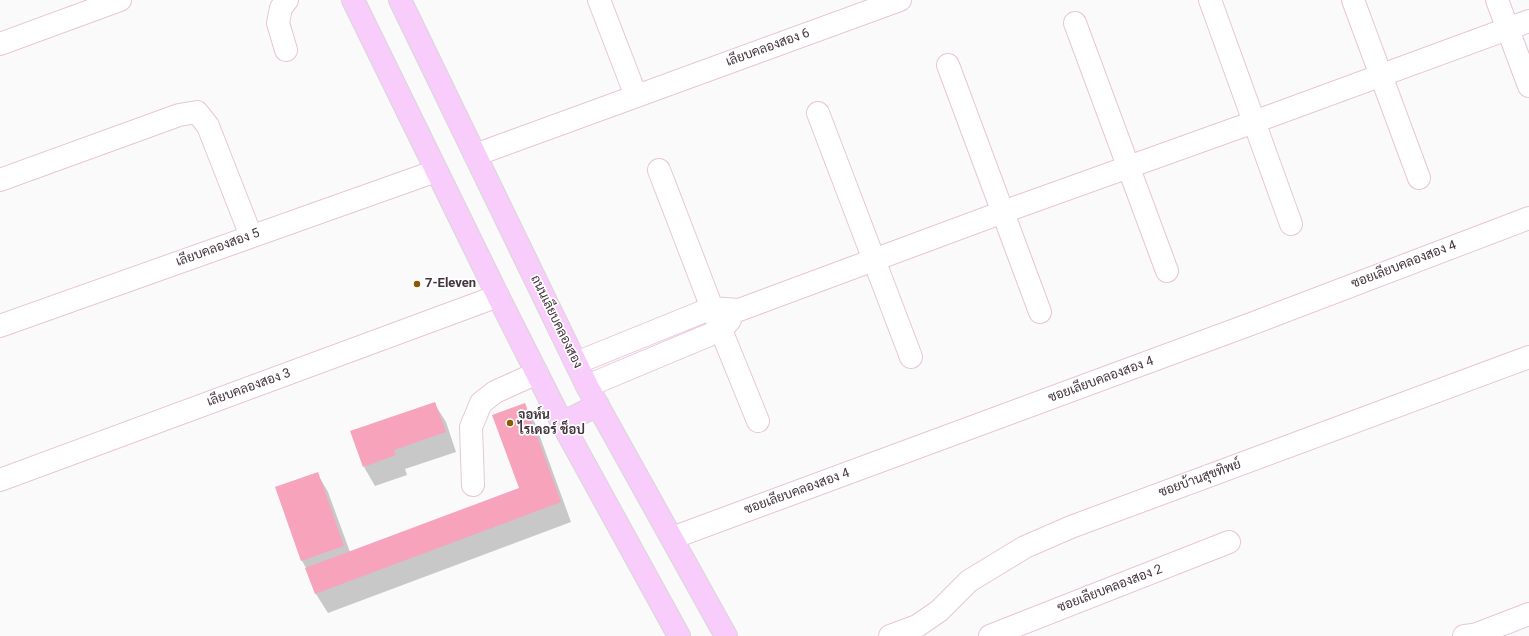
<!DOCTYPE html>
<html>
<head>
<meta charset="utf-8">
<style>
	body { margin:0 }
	canvas { display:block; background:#fafafa }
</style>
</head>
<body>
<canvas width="1529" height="636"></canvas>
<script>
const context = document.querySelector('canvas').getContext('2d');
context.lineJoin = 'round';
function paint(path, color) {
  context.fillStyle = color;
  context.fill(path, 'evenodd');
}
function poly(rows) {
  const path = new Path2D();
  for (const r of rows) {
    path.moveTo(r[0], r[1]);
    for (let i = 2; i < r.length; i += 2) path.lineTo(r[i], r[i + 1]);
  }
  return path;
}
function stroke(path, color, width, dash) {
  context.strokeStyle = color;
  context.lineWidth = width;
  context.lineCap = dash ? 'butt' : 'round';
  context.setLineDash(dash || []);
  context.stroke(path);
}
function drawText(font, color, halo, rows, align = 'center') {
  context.font = font + ' Roboto,Sarabun,sans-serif';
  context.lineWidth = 3.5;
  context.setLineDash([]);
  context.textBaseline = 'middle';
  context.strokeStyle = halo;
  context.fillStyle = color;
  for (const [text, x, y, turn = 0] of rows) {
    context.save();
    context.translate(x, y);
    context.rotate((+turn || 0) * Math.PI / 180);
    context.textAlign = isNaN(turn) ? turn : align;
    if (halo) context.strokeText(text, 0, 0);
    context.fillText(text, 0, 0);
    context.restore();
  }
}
paint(poly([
	[434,403,446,422,456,452,405,469,407,475,375,486,364,467],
	[524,404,535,423,571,522,328,613,316,594,308,571,302,561,276,487,317,473,328,492,350,552,520,489]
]), '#0003');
paint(poly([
	[435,402,446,432,394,450,396,455,363,467,350,431],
	[525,403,561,502,315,594,305,568,519,488,492,415],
	[318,472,344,546,301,561,275,487]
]), '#f6a3bb');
const minor = poly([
	[599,0,636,96],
	[1210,0,1291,224],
	[1353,0,1419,178],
	[1497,0,1529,86],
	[1075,23,1167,271],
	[0,44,120,0],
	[286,50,278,23,281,8,287,0],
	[948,65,1040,312],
	[818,113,911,357],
	[475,155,900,0],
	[659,170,712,308,758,421],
	[0,180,179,115,197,112,208,126,251,236],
	[0,326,436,171],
	[576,363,712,308,739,310,1003,212,1254,122,1529,21],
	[587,386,721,330,730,320],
	[0,480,498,296],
	[473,485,471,427,481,403,495,392,537,373],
	[672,538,1251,324,1529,218],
	[890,636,917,626,939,611,969,581,1025,547,1071,527,1529,357],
	[990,636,1229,542],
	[1464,636,1477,634,1529,614]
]);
const major = poly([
	[353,0,498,296,562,423,679,636],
	[400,0,587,386,726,636],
	[562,423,598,405]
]);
stroke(minor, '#e9c5da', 24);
stroke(major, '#d9d6d8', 24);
stroke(minor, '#fff', 22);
stroke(major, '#f8cdfb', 22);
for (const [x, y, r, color] of [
	[417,284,4,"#8b5b02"],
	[510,423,4,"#8b5b02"]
]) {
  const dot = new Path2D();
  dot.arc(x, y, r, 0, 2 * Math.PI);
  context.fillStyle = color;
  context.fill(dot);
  stroke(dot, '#fff', 1.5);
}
drawText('13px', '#43343d', '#fff', [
	["เลียบคลองสอง 6",768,48,-20],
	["เลียบคลองสอง 5",218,248,-20],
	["ซอยเลียบคลองสอง 4",1404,265,-21],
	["ถนนเลียบคลองสอง",556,322,64],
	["ซอยเลียบคลองสอง 4",1101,380,-20],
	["เลียบคลองสอง 3",249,388,-20],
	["ซอยบ้านสุขทิพย์",1200,479,-20],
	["ซอยเลียบคลองสอง 4",797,492,-20],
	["ซอยเลียบคลองสอง 2",1110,589,-21]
]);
drawText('bold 13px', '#43343d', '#fff', [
	["7-Eleven",425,284],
	["จอห์น",518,416],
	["ไรเดอร์ ช็อป",518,431]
], 'left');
</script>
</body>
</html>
